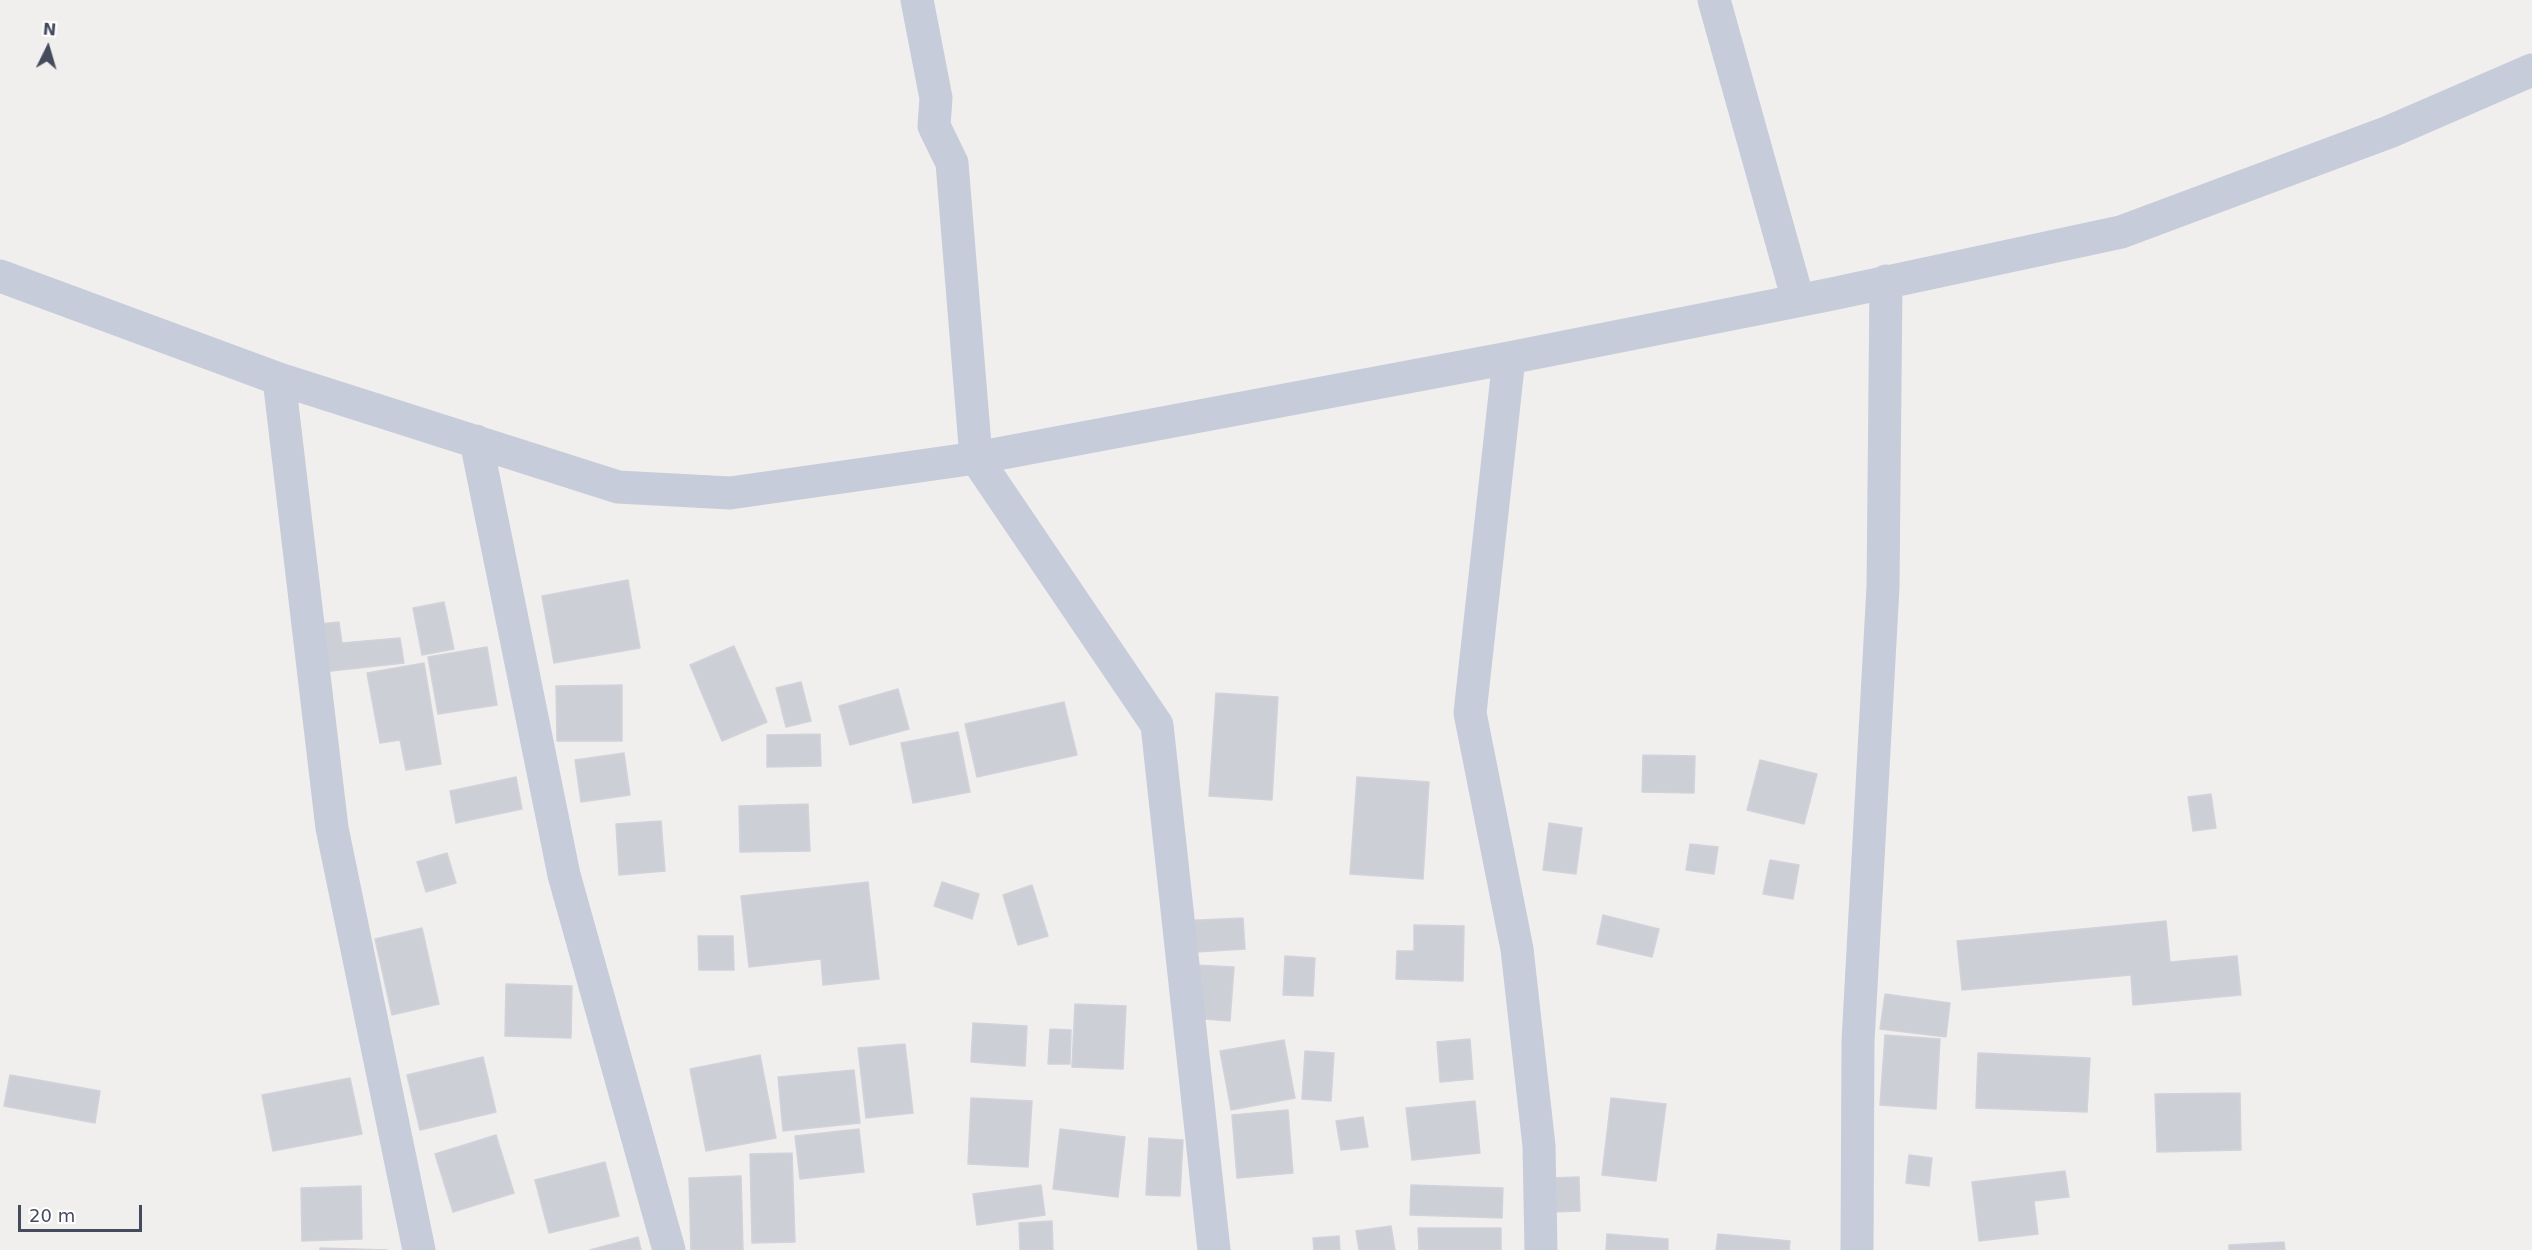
<!DOCTYPE html>
<html>
<head>
<meta charset="utf-8">
<style>
	body { margin:0 }
	#map { position:relative; width:2532px; height:1250px; overflow:hidden; background:#f1efee; font-family:"DejaVu Sans",sans-serif }
	canvas { display:block }
	.north { position:absolute; left:18px; top:18px; width:60px; height:60px; -webkit-text-stroke:4px #fff; paint-order:stroke; rotate:5deg; font-size:16px; font-weight:700; line-height:24px; text-align:center; color:#454b5d }
	.north::after { content:''; display:block; margin:auto; width:21px; height:27px; background:#454b5d; clip-path:polygon(50% 0,100% 100%,50% 72%,0 100%) }
	.scale { position:absolute; left:18px; top:1205px; width:124px; height:27px; box-sizing:border-box; border:3px solid #454b5d; border-top:0; padding-left:8px; font-size:18px; line-height:21px; white-space:nowrap; color:#454b5d; -webkit-text-stroke:4px #fff; paint-order:stroke }
</style>
</head>
<body>
<div id="map">
<canvas width="2532" height="1250"></canvas>
<div class="north">N</div>
<div class="scale">20 m</div>
</div>
<script>
const context = document.querySelector('canvas').getContext('2d');
context.lineJoin = 'round';
function paint(path, color) {
  context.fillStyle = color;
  context.fill(path, 'evenodd');
}
function poly(rows) {
  const path = new Path2D();
  for (const r of rows) {
    path.moveTo(r[0], r[1]);
    for (let i = 2; i < r.length; i += 2) path.lineTo(r[i], r[i + 1]);
  }
  return path;
}
function stroke(path, color, width, dash) {
  context.strokeStyle = color;
  context.lineWidth = width;
  context.lineCap = dash ? 'butt' : 'round';
  context.setLineDash(dash || []);
  context.stroke(path);
}
const building = poly([
	[628,580,640,648,554,663,542,596,628,580],
	[444,602,454,649,422,655,413,608,444,602],
	[339,622,342,643,400,638,404,663,313,673,308,625,339,622],
	[734,646,767,722,722,741,690,665,734,646],
	[487,647,497,705,438,714,428,657,487,647],
	[424,663,441,764,406,770,400,740,380,743,367,673,424,663],
	[801,682,811,721,786,727,776,688,801,682],
	[622,685,622,741,557,741,556,686,622,685],
	[898,689,909,729,850,745,839,706,898,689],
	[1216,693,1278,697,1272,800,1209,796,1216,693],
	[1064,702,1077,755,977,777,965,724,1064,702],
	[958,732,970,792,913,803,901,743,958,732],
	[820,734,821,766,767,767,767,735,820,734],
	[624,753,630,795,581,802,575,760,624,753],
	[1643,755,1695,756,1694,793,1642,792,1643,755],
	[1760,760,1817,774,1804,824,1747,810,1760,760],
	[516,777,522,809,456,823,450,791,516,777],
	[1357,777,1429,782,1423,879,1350,874,1357,777],
	[2211,794,2216,828,2193,831,2188,797,2211,794],
	[808,804,810,851,740,852,739,806,808,804],
	[661,821,665,871,619,875,616,824,661,821],
	[1549,823,1582,828,1576,874,1543,870,1549,823],
	[1690,844,1718,847,1714,874,1686,870,1690,844],
	[447,853,456,883,426,892,417,862,447,853],
	[1770,860,1799,865,1793,899,1763,894,1770,860],
	[868,882,879,979,823,985,821,959,749,967,741,896,868,882],
	[942,882,979,894,972,919,934,906,942,882],
	[1032,885,1048,936,1018,945,1003,895,1032,885],
	[1603,915,1659,929,1652,957,1597,944,1603,915],
	[1243,918,1245,949,1180,953,1178,921,1243,918],
	[2166,921,2170,962,2237,956,2241,995,2133,1005,2131,975,1962,990,1957,941,2166,921],
	[1414,925,1464,926,1463,981,1396,979,1397,951,1414,951,1414,925],
	[422,928,439,1004,392,1015,375,939,422,928],
	[698,936,733,936,734,970,699,970,698,936],
	[1285,956,1315,958,1313,996,1283,995,1285,956],
	[1195,965,1234,967,1230,1021,1191,1018,1195,965],
	[506,984,572,986,571,1038,505,1036,506,984],
	[1885,994,1950,1003,1946,1037,1880,1029,1885,994],
	[1075,1004,1126,1006,1123,1069,1072,1067,1075,1004],
	[973,1023,1027,1026,1025,1066,971,1062,973,1023],
	[1050,1029,1071,1030,1070,1064,1048,1064,1050,1029],
	[1885,1035,1940,1039,1936,1109,1880,1105,1885,1035],
	[1470,1039,1473,1079,1440,1082,1437,1042,1470,1039],
	[1284,1040,1295,1098,1231,1110,1220,1051,1284,1040],
	[905,1044,913,1113,866,1118,858,1048,905,1044],
	[1305,1051,1334,1053,1331,1101,1302,1099,1305,1051],
	[1978,1053,2090,1058,2087,1112,1976,1108,1978,1053],
	[760,1055,776,1138,706,1151,690,1069,760,1055],
	[483,1057,496,1112,420,1130,407,1075,483,1057],
	[854,1070,860,1123,783,1131,778,1077,854,1070],
	[10,1075,100,1091,95,1123,4,1106,10,1075],
	[350,1078,362,1134,273,1151,262,1095,350,1078],
	[2240,1093,2241,1150,2157,1152,2155,1094,2240,1093],
	[971,1098,1032,1101,1028,1167,968,1164,971,1098],
	[1611,1098,1666,1104,1656,1181,1602,1175,1611,1098],
	[1475,1101,1480,1153,1412,1160,1406,1108,1475,1101],
	[1288,1110,1293,1173,1237,1178,1232,1115,1288,1110],
	[1363,1117,1368,1147,1341,1150,1336,1121,1363,1117],
	[859,1129,864,1172,800,1179,795,1136,859,1129],
	[1060,1129,1125,1137,1118,1197,1053,1189,1060,1129],
	[496,1135,514,1193,453,1212,435,1154,496,1135],
	[1149,1138,1183,1140,1180,1196,1146,1195,1149,1138],
	[792,1153,795,1242,752,1243,750,1154,792,1153],
	[1909,1155,1932,1158,1929,1186,1906,1183,1909,1155],
	[605,1162,619,1216,549,1233,535,1180,605,1162],
	[2065,1171,2069,1197,2034,1201,2038,1234,1979,1241,1972,1182,2065,1171],
	[741,1176,743,1250,691,1250,689,1178,741,1176],
	[1579,1177,1580,1211,1551,1212,1550,1178,1579,1177],
	[1041,1185,1045,1215,977,1225,973,1194,1041,1185],
	[1411,1185,1503,1188,1502,1218,1410,1215,1411,1185],
	[361,1186,362,1239,302,1241,301,1188,361,1186],
	[1052,1221,1053,1250,1020,1250,1019,1223,1052,1221],
	[1391,1226,1395,1250,1359,1250,1356,1231,1391,1226],
	[1418,1228,1501,1228,1501,1250,1419,1250,1418,1228],
	[1607,1234,1668,1239,1668,1250,1606,1250,1607,1234],
	[1718,1234,1790,1241,1789,1250,1716,1250,1718,1234],
	[1339,1236,1340,1250,1314,1250,1313,1238,1339,1236],
	[638,1237,641,1250,590,1250,638,1237],
	[2284,1242,2285,1250,2229,1250,2229,1245,2284,1242],
	[320,1248,387,1250,320,1250,320,1248]
]);
paint(building, '#cdcfd6');
stroke(building, '#d2d2da', 1.5);
stroke(poly([
	[917,0,936,98,934,126,952,163,976,458,1157,725,1214,1250],
	[1714,0,1798,300],
	[0,276,279,379,618,487,730,493,976,458,1509,358,1832,294,2121,232,2389,132,2532,70],
	[1509,358,1470,713,1517,949,1539,1146,1541,1250],
	[279,379,332,828,419,1250],
	[476,441,564,875,669,1250],
	[1857,1250,1858,1041,1883,587,1886,281]
]), '#c6ccda', 33);
</script>
</body>
</html>
